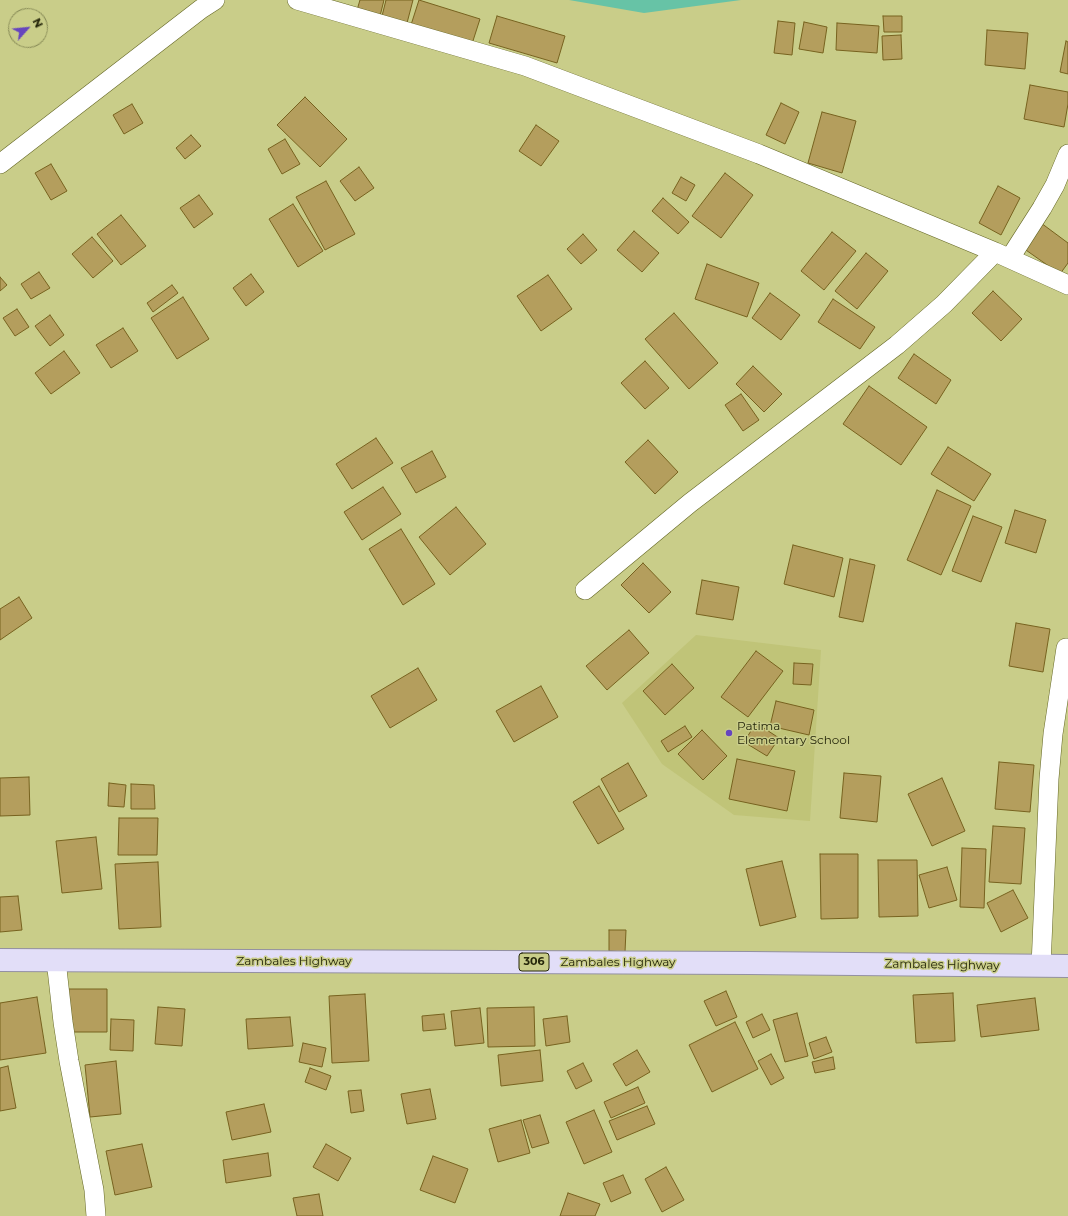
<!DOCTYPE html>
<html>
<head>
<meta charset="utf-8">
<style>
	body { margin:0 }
	#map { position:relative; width:1068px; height:1216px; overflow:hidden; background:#c9cd89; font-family:Montserrat,sans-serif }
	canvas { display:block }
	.north { position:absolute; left:8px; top:8px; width:40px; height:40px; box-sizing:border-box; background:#c9cd89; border:1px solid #888b57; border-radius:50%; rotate:63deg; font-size:11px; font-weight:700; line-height:16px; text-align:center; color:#26270b }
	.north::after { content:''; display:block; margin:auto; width:14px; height:18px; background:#6645be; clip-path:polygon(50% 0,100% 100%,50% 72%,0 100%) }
</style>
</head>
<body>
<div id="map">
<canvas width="1068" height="1216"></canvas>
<div class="north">N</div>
</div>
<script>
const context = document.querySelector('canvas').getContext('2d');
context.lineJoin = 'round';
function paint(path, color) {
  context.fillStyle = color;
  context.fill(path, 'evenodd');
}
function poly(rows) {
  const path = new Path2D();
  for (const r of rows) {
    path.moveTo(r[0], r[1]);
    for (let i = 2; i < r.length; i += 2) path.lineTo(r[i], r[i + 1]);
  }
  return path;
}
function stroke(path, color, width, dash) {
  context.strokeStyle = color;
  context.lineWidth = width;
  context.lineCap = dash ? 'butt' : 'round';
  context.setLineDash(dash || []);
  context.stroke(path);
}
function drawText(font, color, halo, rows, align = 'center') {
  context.font = font + ' Montserrat,sans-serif';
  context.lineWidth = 3;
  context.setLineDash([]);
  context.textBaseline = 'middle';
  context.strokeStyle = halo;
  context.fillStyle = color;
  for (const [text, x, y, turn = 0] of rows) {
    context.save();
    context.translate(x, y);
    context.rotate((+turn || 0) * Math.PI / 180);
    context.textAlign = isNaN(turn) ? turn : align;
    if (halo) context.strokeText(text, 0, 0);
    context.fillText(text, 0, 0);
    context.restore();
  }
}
paint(poly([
	[696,635,821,650,810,821,734,815,662,764,622,703]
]), '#c0c478');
paint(poly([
	[569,0,741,0,644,13]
]), '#67c3a6');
const building = poly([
	[360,0,384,0,380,16,357,10,360,0],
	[386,0,413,0,407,23,382,16,386,0],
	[419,0,480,19,471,47,410,28,419,0],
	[497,16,565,36,557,63,489,43,497,16],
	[883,16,902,16,902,32,884,32,883,16],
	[778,21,795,23,792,55,774,53,778,21],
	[804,22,827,27,823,53,799,49,804,22],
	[837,23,879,26,877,53,836,50,837,23],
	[987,30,1028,33,1025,69,985,65,987,30],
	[901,35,902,59,883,60,882,36,901,35],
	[1066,41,1068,42,1068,74,1060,72,1066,41],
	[1030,85,1068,92,1068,104,1064,127,1024,119,1030,85],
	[305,97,347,139,320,167,277,125,305,97],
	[781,103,799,112,785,144,766,135,781,103],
	[132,104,143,123,124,134,113,115,132,104],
	[822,112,856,121,842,173,808,163,822,112],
	[536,125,559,141,541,166,519,151,536,125],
	[191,135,201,146,185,159,176,148,191,135],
	[285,139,300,164,282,174,268,149,285,139],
	[51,164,67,191,51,200,35,173,51,164],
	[359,167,374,188,355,201,340,181,359,167],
	[725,173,753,195,721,238,692,216,725,173],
	[681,177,695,185,686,201,672,193,681,177],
	[326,181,355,234,325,250,296,197,326,181],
	[998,186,1020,198,1001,235,979,223,998,186],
	[199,195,213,214,194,228,180,208,199,195],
	[663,198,689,222,678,234,652,211,663,198],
	[293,204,323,251,298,267,269,219,293,204],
	[121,215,146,246,121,265,97,234,121,215],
	[1041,223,1068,243,1068,263,1060,274,1023,248,1041,223],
	[634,231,659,253,642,272,617,250,634,231],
	[832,232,856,251,824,290,801,271,832,232],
	[583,234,597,250,581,264,567,249,583,234],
	[92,237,113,261,93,278,72,254,92,237],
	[866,253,888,271,857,309,835,291,866,253],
	[707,264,759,283,747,317,695,299,707,264],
	[39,272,50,288,31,299,21,284,39,272],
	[251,274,264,292,246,306,233,288,251,274],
	[548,275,572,309,541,331,517,296,548,275],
	[0,277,7,285,0,291,0,277],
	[172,285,178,293,153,312,147,303,172,285],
	[993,291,1022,319,1001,341,972,313,993,291],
	[770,293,800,315,781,340,752,318,770,293],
	[183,297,209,339,177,359,151,318,183,297],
	[833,299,875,327,860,349,818,322,833,299],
	[17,309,29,327,15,336,3,318,17,309],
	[674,313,718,363,689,389,645,339,674,313],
	[50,315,64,335,50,346,35,326,50,315],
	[123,328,138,351,111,368,96,345,123,328],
	[64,351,80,373,51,394,35,373,64,351],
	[914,354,951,380,936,404,898,378,914,354],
	[645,361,669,388,645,409,621,383,645,361],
	[753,366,782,394,764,412,736,384,753,366],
	[869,386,927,427,901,465,843,424,869,386],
	[741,394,759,420,743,431,725,405,741,394],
	[376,438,393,463,352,489,336,464,376,438],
	[648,440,678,472,655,494,625,462,648,440],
	[948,447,991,474,974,501,931,474,948,447],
	[432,451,446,477,416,493,401,468,432,451],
	[383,487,401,514,362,540,344,512,383,487],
	[937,490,971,506,941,575,907,560,937,490],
	[456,507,486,544,450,575,419,537,456,507],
	[1015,510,1046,520,1036,553,1005,543,1015,510],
	[973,516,1002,527,981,582,952,571,973,516],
	[401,529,435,584,403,605,369,549,401,529],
	[793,545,843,558,834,597,784,584,793,545],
	[850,559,875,565,863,622,839,617,850,559],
	[643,563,671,592,649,613,621,585,643,563],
	[702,580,739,587,733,620,696,614,702,580],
	[19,597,32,618,0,640,0,609,19,597],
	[1016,623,1050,629,1043,672,1009,666,1016,623],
	[629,630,649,653,607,690,586,666,629,630],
	[756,651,783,671,748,717,721,697,756,651],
	[794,663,813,664,811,685,793,684,794,663],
	[672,664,694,688,665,715,643,691,672,664],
	[418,668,437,700,390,728,371,696,418,668],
	[541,686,558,717,514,742,496,711,541,686],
	[776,701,814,710,809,735,770,726,776,701],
	[756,723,779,738,767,756,744,742,756,723],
	[685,726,692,737,668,752,661,741,685,726],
	[702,730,727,756,703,780,678,754,702,730],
	[737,759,795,771,787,811,729,799,737,759],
	[999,762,1034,765,1030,812,995,809,999,762],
	[628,763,647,796,619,812,601,779,628,763],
	[844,773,881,776,877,822,840,818,844,773],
	[29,777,30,815,0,816,0,778,29,777],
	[942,778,965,831,932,846,908,794,942,778],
	[109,783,126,785,124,807,108,806,109,783],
	[131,784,154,785,155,809,131,809,131,784],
	[599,786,624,829,598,844,573,802,599,786],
	[119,818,158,818,157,855,118,855,119,818],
	[993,826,1025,828,1021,884,989,882,993,826],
	[96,837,102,889,62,893,56,841,96,837],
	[962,848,986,849,984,908,960,907,962,848],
	[820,854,858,854,858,918,821,919,820,854],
	[878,860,917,860,918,916,879,917,878,860],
	[782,861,796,917,760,926,746,869,782,861],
	[158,862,161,927,119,929,115,864,158,862],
	[947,867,957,900,929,908,919,875,947,867],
	[1013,890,1028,918,1001,932,987,903,1013,890],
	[18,896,22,930,0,932,0,897,18,896],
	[609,930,626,930,625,952,609,951,609,930],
	[68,989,107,989,107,1032,68,1032,68,989],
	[726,991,737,1017,716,1026,704,1001,726,991],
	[953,993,955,1041,916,1043,913,995,953,993],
	[365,994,369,1061,332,1063,329,996,365,994],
	[37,997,46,1053,0,1060,0,1003,37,997],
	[1035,998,1039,1030,981,1037,977,1005,1035,998],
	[158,1007,185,1009,182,1046,155,1044,158,1007],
	[534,1007,535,1046,488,1047,487,1008,534,1007],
	[480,1008,484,1043,455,1046,451,1011,480,1008],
	[797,1013,808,1056,785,1062,773,1020,797,1013],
	[444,1014,446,1029,423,1031,422,1016,444,1014],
	[762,1014,770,1030,753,1038,746,1022,762,1014],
	[567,1016,570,1042,546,1046,543,1019,567,1016],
	[290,1017,293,1046,248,1049,246,1019,290,1017],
	[111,1019,134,1020,133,1051,110,1050,111,1019],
	[735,1022,758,1069,712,1092,689,1045,735,1022],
	[826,1037,832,1052,814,1059,809,1043,826,1037],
	[303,1043,326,1048,322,1067,299,1062,303,1043],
	[540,1050,543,1081,501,1086,498,1055,540,1050],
	[637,1050,650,1072,626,1086,613,1064,637,1050],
	[771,1054,784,1078,771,1085,758,1061,771,1054],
	[833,1057,835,1069,815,1073,812,1062,833,1057],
	[116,1061,121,1114,90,1117,85,1065,116,1061],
	[583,1063,592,1081,576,1089,567,1071,583,1063],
	[8,1066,16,1108,0,1111,0,1068,8,1066],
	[310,1068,331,1076,326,1090,305,1082,310,1068],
	[638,1087,645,1103,611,1118,604,1102,638,1087],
	[430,1089,436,1119,407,1124,401,1094,430,1089],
	[361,1090,364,1111,351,1113,348,1091,361,1090],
	[264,1104,271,1132,232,1140,226,1112,264,1104],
	[647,1106,655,1124,617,1140,609,1121,647,1106],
	[594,1110,612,1152,584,1164,566,1122,594,1110],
	[540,1115,549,1143,532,1148,523,1120,540,1115],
	[521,1120,530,1153,498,1162,489,1129,521,1120],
	[142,1144,152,1187,115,1195,106,1151,142,1144],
	[326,1144,351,1158,338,1181,313,1167,326,1144],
	[268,1153,271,1176,226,1183,223,1160,268,1153],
	[433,1156,468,1169,455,1203,420,1190,433,1156],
	[666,1167,684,1200,662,1212,645,1179,666,1167],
	[623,1175,631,1193,611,1202,603,1183,623,1175],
	[568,1193,600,1204,595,1216,560,1216,568,1193],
	[319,1194,323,1216,297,1216,293,1198,319,1194]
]);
paint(building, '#b49e5d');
stroke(building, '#77621f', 1);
const street = poly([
	[297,0,525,66,759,154,995,252,1068,285],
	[0,164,201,9,215,0],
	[1010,258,1042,208,1055,185,1068,154],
	[585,590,690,503,897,345,944,304,995,252],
	[56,960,63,1022,69,1061,94,1190,96,1216],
	[1041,966,1049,779,1053,734,1066,648]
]);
const primary = poly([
	[0,960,749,963,1068,966]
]);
stroke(street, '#656725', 20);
stroke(primary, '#9390a2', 24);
stroke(street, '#fff', 19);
stroke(primary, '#e2def8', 22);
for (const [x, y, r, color] of [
	[729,733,4,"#6645be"]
]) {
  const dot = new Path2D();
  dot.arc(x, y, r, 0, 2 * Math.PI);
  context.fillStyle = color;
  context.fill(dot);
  stroke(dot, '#c9cd89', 1.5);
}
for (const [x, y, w] of [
	[534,962,30]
]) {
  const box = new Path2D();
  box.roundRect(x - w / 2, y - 9, w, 18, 3);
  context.fillStyle = '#c9cd89';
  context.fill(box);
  stroke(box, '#26270b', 1);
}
drawText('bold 11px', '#26270b', null, [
	["306",534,962]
]);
drawText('12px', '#26270b', '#c9cd89', [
	["Patima",737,726],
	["Elementary School",737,740]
], 'left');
drawText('12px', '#26270b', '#c9cd89', [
	["Zambales Highway",294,961],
	["Zambales Highway",618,962],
	["Zambales Highway",942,965,1]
]);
</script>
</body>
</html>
